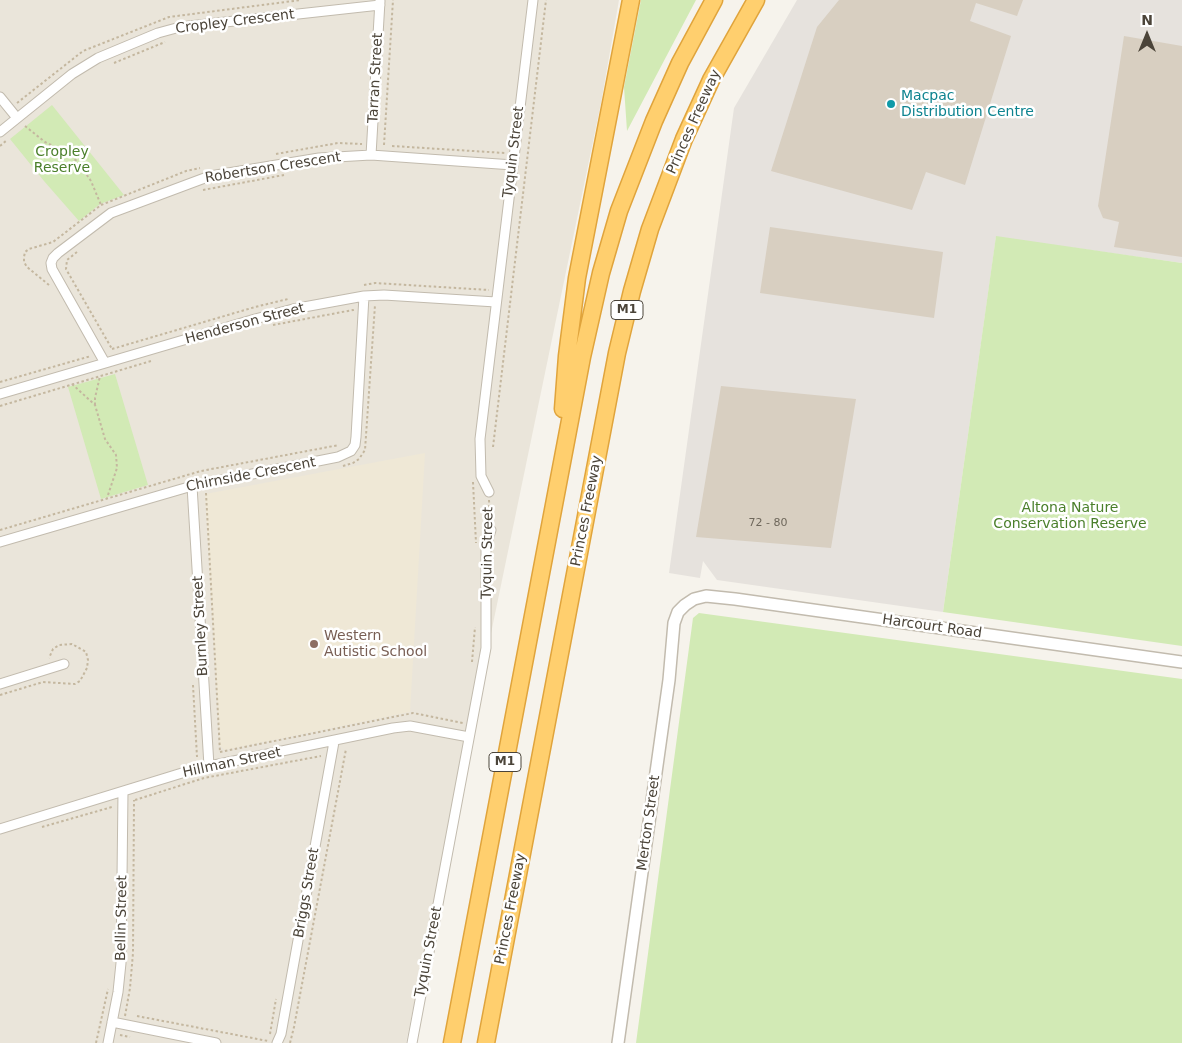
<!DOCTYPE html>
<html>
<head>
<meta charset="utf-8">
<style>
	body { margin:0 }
	#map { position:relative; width:1182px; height:1043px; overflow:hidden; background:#f6f3ec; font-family:"DejaVu Sans",sans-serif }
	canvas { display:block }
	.north { position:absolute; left:1122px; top:10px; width:50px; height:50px; -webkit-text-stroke:4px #fff; paint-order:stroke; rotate:0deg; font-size:14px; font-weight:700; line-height:20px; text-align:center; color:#4b4439 }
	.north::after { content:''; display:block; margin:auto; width:18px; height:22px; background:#4b4439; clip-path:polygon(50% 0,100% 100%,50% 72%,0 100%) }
</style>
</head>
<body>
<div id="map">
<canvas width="1182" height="1043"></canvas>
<div class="north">N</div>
</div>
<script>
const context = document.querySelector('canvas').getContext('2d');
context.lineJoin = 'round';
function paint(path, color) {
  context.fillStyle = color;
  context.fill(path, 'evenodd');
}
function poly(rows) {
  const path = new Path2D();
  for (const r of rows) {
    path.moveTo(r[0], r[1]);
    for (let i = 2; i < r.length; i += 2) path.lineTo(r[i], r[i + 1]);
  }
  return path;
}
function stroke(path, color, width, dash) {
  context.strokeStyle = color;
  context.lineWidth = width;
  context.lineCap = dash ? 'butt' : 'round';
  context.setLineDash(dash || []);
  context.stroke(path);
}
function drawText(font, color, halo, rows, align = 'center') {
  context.font = font + ' "DejaVu Sans",sans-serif';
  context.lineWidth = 5;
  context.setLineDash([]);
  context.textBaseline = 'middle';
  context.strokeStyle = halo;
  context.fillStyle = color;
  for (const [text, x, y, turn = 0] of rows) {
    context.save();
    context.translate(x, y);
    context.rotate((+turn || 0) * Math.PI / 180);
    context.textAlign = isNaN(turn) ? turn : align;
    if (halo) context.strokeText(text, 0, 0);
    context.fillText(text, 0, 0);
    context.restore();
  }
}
paint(poly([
	[0,0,619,0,601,103,406,1043,0,1043]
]), '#eae5da');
paint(poly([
	[797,0,1182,0,1182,263,996,237,943,612,717,580,703,561,700,578,669,573,734,108]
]), '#e6e2dd');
paint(poly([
	[425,453,410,712,225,750,220,746,205,494]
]), '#efe8d6');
paint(poly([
	[641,0,696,0,627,131,624,87],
	[52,105,124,195,100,204,79,221,44,181,10,139],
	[996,236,1182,263,1182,646,943,612],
	[115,374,148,485,101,499,68,387],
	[699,613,1182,679,1182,1043,636,1043,693,618]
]), '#d2eab5');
paint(poly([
	[839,0,1023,0,1017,16,976,3,970,21,1011,36,965,185,926,172,912,210,771,171,817,27],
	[1124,36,1182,46,1182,257,1114,247,1119,222,1103,218,1098,206],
	[770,227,943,252,934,318,760,293],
	[721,386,856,399,831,548,696,537]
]), '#d8cfc1');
const minor = poly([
	[0,97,17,118],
	[0,132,72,74,98,58,158,33,180,27,380,5],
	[371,155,380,1],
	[105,363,52,269,51,263,53,258,58,253,111,213,210,176,319,158,371,155,513,165],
	[0,394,255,319,293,309,364,296,384,295,496,302],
	[192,486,209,766],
	[489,492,481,476,480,439,533,0],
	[0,542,192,486,338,457,351,451,355,445,356,437,364,296],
	[0,684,64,664],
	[0,829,195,769,393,728,410,726,469,737],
	[112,1022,216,1043],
	[108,1043,118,992,121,963,123,792],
	[277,1043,281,1034,334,742],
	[412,1043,486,648,486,546,491,530]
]);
const tertiary = poly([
	[618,1043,669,680,674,623,678,612,685,605,694,599,706,596,735,599,1182,662]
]);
const motorway = poly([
	[563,409,567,356,577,278,631,0],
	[452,1043,582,357,601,273,619,211,654,121,680,63,714,0],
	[486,1043,617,353,632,291,650,229,684,139,711,80,756,0]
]);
stroke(minor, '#c2bbae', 11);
stroke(tertiary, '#c2bbae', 14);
stroke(motorway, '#e0a43c', 19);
stroke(poly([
	[114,63,165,42],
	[17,103,83,51,169,17,301,0],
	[25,126,45,142,66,152,78,162,91,181,101,205],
	[384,145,393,0],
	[0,146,7,140],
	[392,146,505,153],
	[276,154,338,143,362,144],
	[203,190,284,175],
	[77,252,67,260,66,269,112,349],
	[49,285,27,267,24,262,24,257,25,252,29,249,53,242,101,205,186,171,200,168],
	[364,285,375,283,489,290],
	[273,325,353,310,353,311],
	[112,349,255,307,288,299],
	[0,382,91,356],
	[72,384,95,405,105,439,116,455,117,468,107,498],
	[95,405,95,398,100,376],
	[0,406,151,361],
	[493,447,546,0],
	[343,466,353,463,359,459,365,450,375,305,374,305],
	[473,482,476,543],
	[206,493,220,752],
	[489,500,490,520],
	[0,530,201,471,339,445],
	[472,662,475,627],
	[193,685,197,757],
	[0,695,43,682,75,684,80,681,87,668,88,660,86,652,72,644,59,645,53,649,49,658],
	[220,752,413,713,463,723],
	[135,800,204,778,321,756],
	[42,827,112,807],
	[125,1016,130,988,133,953,134,800],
	[137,1016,268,1041],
	[270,1034,276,999],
	[120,1035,130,1037],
	[96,1043,108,989],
	[290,1043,294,1027,346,749]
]), '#c4b79f', 2, [2.5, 2.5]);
stroke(minor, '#fff', 9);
stroke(tertiary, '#fff', 11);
stroke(motorway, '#ffcf6e', 16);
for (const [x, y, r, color] of [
	[891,104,5,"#0f9aa8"],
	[314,644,5,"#8d6e63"]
]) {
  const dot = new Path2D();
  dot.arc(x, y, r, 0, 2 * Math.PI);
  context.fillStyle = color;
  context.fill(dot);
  stroke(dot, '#fff', 2);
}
drawText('11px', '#6e675b', null, [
	["72 - 80",768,523]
]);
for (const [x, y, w] of [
	[627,310,32],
	[505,762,32]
]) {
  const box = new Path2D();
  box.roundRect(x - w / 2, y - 9.5, w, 19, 4);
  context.fillStyle = '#fff';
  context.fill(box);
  stroke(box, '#4b4439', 1);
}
drawText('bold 12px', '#4b4439', null, [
	["M1",627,310],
	["M1",505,762]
]);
drawText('14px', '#4b4439', '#fff', [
	["Cropley Crescent",235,22,-7],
	["Tarran Street",376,78,-87],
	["Princes Freeway",694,122,-66],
	["Tyquin Street",514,152,-83],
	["Robertson Crescent",273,168,-9],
	["Henderson Street",245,324,-15],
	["Chirnside Crescent",251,475,-11],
	["Princes Freeway",587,511,-79],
	["Tyquin Street",488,553,-89],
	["Burnley Street",201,626,-93],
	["Harcourt Road",932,627,8],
	["Hillman Street",232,763,-12],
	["Merton Street",649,823,-82],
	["Briggs Street",307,893,-80],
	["Princes Freeway",511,909,-79],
	["Bellin Street",122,918,-89],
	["Tyquin Street",429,952,-79]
]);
drawText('14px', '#0d838f', '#fff', [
	["Macpac",901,96],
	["Distribution Centre",901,112]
], 'left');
drawText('14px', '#4a7f2a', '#fff', [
	["Cropley",62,152],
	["Reserve",62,168],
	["Altona Nature",1070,508],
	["Conservation Reserve",1070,524]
]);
drawText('14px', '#785e54', '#fff', [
	["Western",324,636],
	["Autistic School",324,652]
], 'left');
</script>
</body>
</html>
